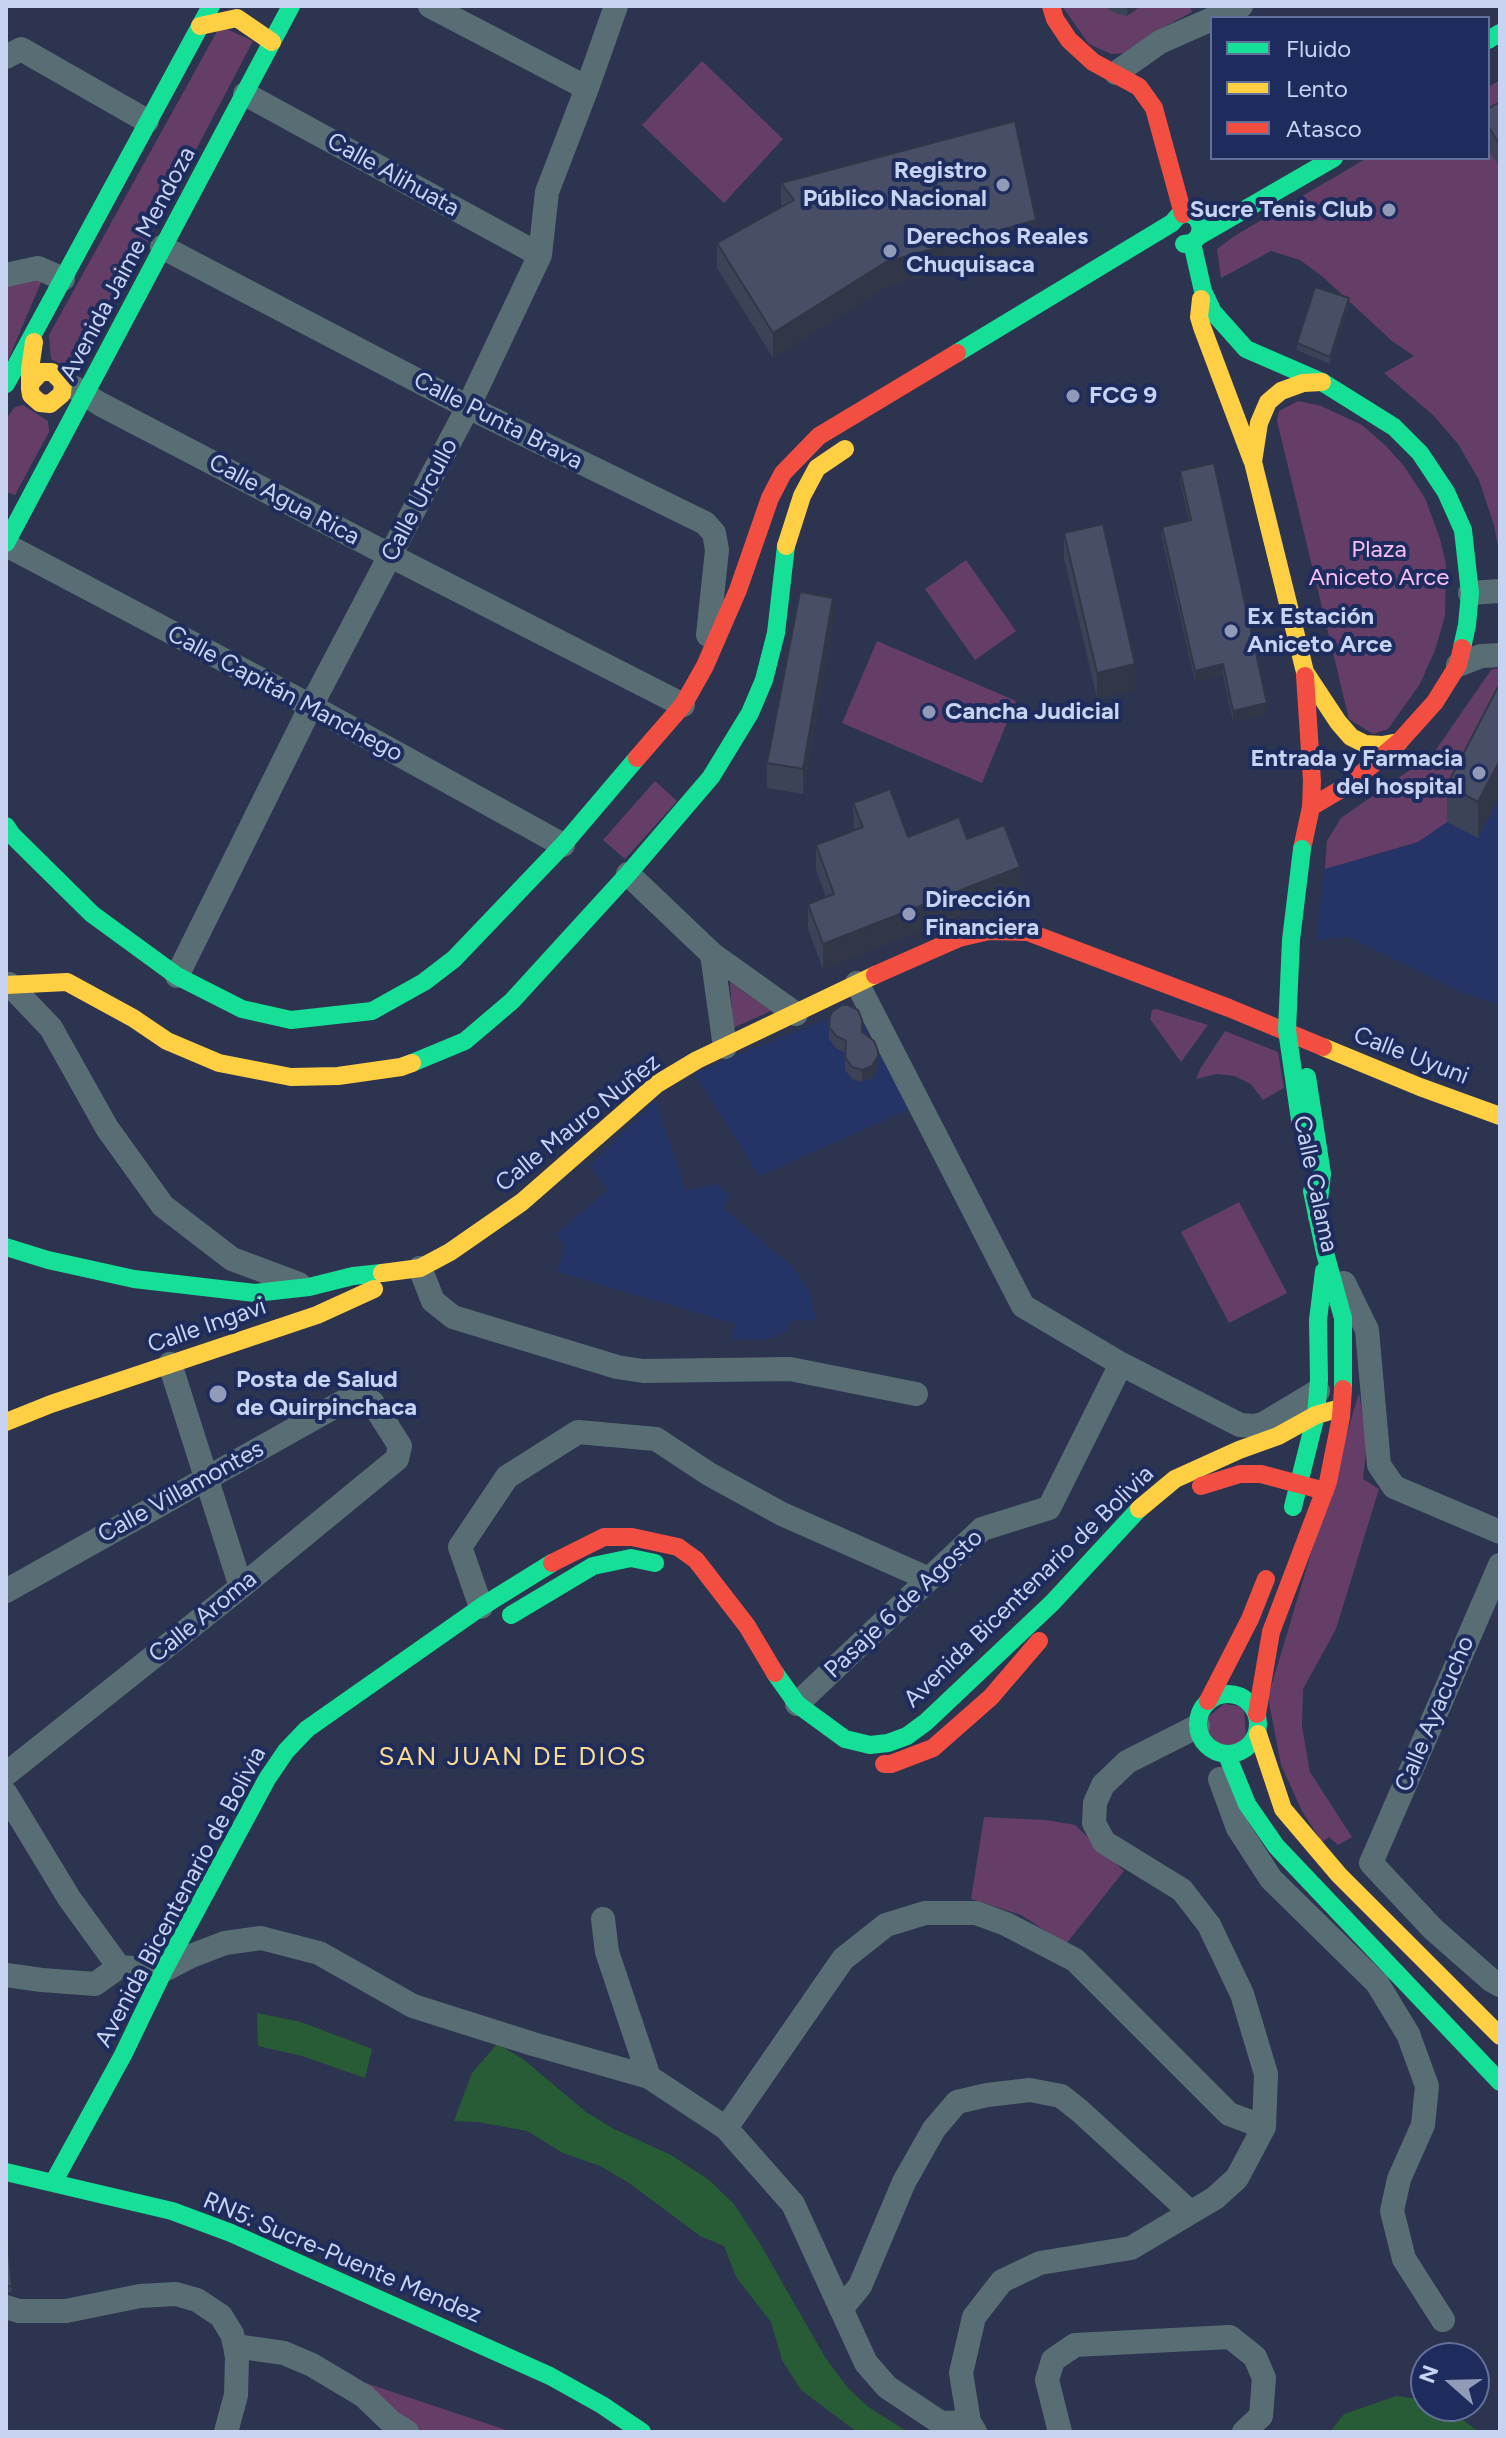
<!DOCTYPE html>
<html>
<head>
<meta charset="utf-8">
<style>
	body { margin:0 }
	#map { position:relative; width:1506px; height:2438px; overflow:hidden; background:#2c344f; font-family:Figtree,sans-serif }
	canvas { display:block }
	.frame { position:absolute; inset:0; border:8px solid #c7d3f1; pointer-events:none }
	.legend { position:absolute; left:1210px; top:16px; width:280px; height:144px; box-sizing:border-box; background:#1e2c5d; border:2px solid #626f98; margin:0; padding:10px 14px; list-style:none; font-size:24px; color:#c7d3f1 }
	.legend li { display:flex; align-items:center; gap:16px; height:40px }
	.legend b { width:40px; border:2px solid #626f98 }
	.north { position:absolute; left:1410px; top:2342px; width:80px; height:80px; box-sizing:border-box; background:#1e2c5d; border:2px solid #626f98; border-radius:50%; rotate:290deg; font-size:22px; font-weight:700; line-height:32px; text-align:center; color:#c7d3f1 }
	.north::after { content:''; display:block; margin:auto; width:28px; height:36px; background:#919bb8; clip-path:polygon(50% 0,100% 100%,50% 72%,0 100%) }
</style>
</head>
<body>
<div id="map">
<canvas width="1506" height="2438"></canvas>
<div class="frame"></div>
<ul class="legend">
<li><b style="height:10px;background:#16e098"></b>Fluido</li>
<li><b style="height:10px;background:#ffcf43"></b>Lento</li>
<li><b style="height:10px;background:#f24e42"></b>Atasco</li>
</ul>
<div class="north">N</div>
</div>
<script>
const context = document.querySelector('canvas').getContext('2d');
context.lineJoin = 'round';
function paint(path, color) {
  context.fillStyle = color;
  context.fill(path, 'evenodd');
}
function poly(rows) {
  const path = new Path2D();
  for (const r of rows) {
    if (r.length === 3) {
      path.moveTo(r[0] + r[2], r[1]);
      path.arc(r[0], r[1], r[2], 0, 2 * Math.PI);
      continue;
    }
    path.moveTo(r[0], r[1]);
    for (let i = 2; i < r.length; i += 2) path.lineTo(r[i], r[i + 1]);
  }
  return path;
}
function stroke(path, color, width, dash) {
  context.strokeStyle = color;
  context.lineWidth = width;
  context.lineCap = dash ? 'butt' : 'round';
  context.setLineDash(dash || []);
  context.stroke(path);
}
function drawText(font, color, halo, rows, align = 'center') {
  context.font = font + ' Figtree,sans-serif';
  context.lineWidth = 8;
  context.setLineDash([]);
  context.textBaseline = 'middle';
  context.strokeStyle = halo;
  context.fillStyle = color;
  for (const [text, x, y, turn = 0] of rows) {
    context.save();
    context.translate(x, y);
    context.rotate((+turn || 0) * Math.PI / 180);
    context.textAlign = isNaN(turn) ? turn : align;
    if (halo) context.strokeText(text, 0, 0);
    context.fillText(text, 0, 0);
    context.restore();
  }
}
paint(poly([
	[1500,719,1500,1005,1463,993,1349,937,1316,940,1324,869,1418,842],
	[855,1008,909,1109,759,1176,694,1073],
	[655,1100,686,1191,717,1184,730,1196,723,1208,794,1268,810,1292,816,1320,791,1321,786,1331,768,1339,731,1340,736,1324,557,1272,565,1247,556,1234,608,1190,590,1166]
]), '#253467');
paint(poly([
	[1062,6,1190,6,1192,12,1159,30,1127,53,1111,54,1089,44],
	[220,26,253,41,83,365,73,370,51,359,49,335],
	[702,61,783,139,724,203,642,125],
	[1500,80,1500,558,1494,525,1479,480,1458,444,1434,416,1384,373,1414,356,1392,341,1323,277,1300,260,1271,251,1221,278,1217,249,1236,235,1367,158,1488,158,1488,87],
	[31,278,42,280,6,365,6,284],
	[1298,401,1321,406,1362,425,1386,446,1404,466,1425,498,1440,539,1446,564,1445,616,1435,650,1420,684,1388,729,1373,734,1349,719,1277,421,1279,411],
	[23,405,48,421,49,432,15,495,6,492,6,419,15,407],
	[966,560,1016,631,975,660,925,589],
	[877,641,1016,701,982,783,842,723],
	[1500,668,1500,719,1447,822,1418,842,1325,869,1327,841,1341,818,1433,754,1491,670],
	[655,781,677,801,625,859,603,840],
	[730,982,771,1011,733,1028],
	[1156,1009,1208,1025,1181,1062,1150,1019,1152,1010],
	[1225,1031,1278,1052,1284,1088,1263,1100,1251,1084,1234,1076,1217,1074,1196,1079,1200,1069],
	[1239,1202,1287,1293,1229,1323,1181,1232],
	[1359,1393,1367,1444,1363,1479,1379,1489,1336,1629,1303,1689,1302,1726,1310,1772,1352,1837,1338,1845,1329,1837,1322,1842,1302,1811,1281,1765,1268,1697],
	[1224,1704,1238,1706,1244,1710,1246,1736,1236,1745,1222,1746,1210,1737,1207,1731,1208,1717],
	[984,1817,1046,1820,1075,1825,1124,1871,1066,1944,1021,1915,971,1899],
	[312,2365,512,2432,407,2432]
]), '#653e68');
paint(poly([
	[257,2013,301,2022,372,2049,365,2078,302,2056,258,2046],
	[497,2044,523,2059,586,2112,612,2128,671,2155,709,2180,734,2204,759,2242,825,2357,847,2387,867,2406,908,2432,857,2432,801,2390,782,2360,771,2322,736,2277,724,2246,700,2236,629,2183,600,2166,563,2153,527,2131,478,2122,454,2121,472,2073],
	[1396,2396,1426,2400,1426,2406,1444,2406,1479,2432,1330,2432,1344,2414]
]), '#285c36');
stroke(poly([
	[430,6,587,88],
	[1214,18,1241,6],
	[6,57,21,49,147,121],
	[1116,73,1160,42,1212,19],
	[245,94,540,255],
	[162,247,468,407,705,523,714,533,717,550,708,635],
	[6,275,38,268,63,279],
	[75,388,100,404,391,556,683,705],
	[6,545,311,706,563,845],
	[1470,593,1500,591],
	[1458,665,1481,656,1500,655],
	[628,874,712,954,796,1014],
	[712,954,725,1047],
	[177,976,311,706,468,407,540,255,547,192,587,88,616,6],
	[857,983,1023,1306,1121,1364,1240,1425,1254,1426,1263,1424,1318,1391],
	[9,984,51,1028,107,1128,163,1206,232,1259,299,1284],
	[420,1268,433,1301,453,1317,617,1367,643,1371,790,1369,916,1394],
	[1344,1283,1367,1330,1379,1465,1394,1487,1500,1532],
	[170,1364,241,1587],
	[1500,1565,1371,1863,1433,1929,1491,1980,1500,1985],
	[6,1591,357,1394,372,1402,400,1446,397,1459,241,1587,6,1774],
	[481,1607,460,1547,507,1477,578,1432,656,1439,709,1474,782,1514,929,1579],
	[797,1704,982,1529,1049,1508,1121,1364],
	[1220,1779,1238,1828,1271,1879,1377,1983,1408,2034,1427,2086,1423,2125,1399,2179,1392,2211,1404,2259,1443,2320],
	[6,1794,69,1898,119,1967],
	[603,1919,607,1952,649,2077],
	[119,1967,164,1970,191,1956,225,1943,261,1938,319,1953,413,2006,533,2044,649,2077,726,2128,793,2204,866,2363,887,2387,941,2423,969,2422],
	[6,1975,42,1980,95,1984,119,1967],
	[726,2128,843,1959,886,1925,925,1913,976,1913,1006,1924,1075,1960,1229,2114,1264,2127],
	[6,2307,19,2311,66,2311,140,2296,176,2294,197,2300,221,2316,232,2334,235,2346,237,2357,236,2395,226,2432],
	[841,2309,860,2286,904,2182,934,2129,957,2102,987,2095,1030,2090,1061,2096,1080,2111,1190,2212],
	[235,2346,284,2353,312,2365,364,2396,391,2422,407,2432],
	[975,2432,969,2422,961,2373,974,2317,1002,2281,1040,2263,1131,2248,1215,2198,1237,2178,1264,2127,1266,2074,1242,1994,1209,1925,1182,1890,1104,1842,1094,1823,1095,1803,1103,1785,1127,1762,1198,1726],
	[1060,2432,1047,2380,1053,2360,1075,2345,1230,2337,1255,2357,1264,2378,1261,2416,1244,2432]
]), '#596e74', 24);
stroke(poly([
	[1488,40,1500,33],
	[1192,243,1203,291,1213,312,1246,349,1322,382,1394,427,1420,453,1446,492,1463,530,1470,593,1467,625,1462,648],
	[1184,244,1192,243,1199,236,1334,158],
	[957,353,1172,223,1178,216,1188,213,1197,218,1201,227,1199,236],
	[6,384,211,6],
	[6,543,291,6],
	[6,826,12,835,92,914,177,976,242,1009,291,1020,372,1011,424,982,454,959,563,845,637,758],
	[412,1063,465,1041,512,1001,628,874,711,777,750,713,764,680,776,633,786,546],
	[1307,1077,1322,1174,1317,1217],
	[1312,1191,1325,1253,1343,1318,1343,1389],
	[6,1247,48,1260,134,1279,255,1293,309,1287,353,1276,382,1273],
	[1293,1507,1316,1415,1319,1380,1318,1320,1324,1271],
	[511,1615,593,1566,631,1558,655,1563],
	[775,1673,797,1704,845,1739,870,1745,888,1743,907,1736,926,1722,1052,1603,1139,1509],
	[1228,1724,30],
	[1227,1755,1247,1804,1276,1846,1500,2082],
	[6,2172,172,2211,231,2233,550,2376,602,2405,642,2432],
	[53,2183,123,2055,164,1970,267,1779,286,1751,307,1729,481,1607,552,1563]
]), '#16e098', 18);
stroke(poly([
	[200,26,237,18,272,42],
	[1201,299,1199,317,1202,327,1252,460],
	[1322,382,1303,383,1281,391,1268,402,1259,423,1253,462,1305,672,1338,722,1351,737,1365,744,1382,745,1399,742],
	[30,384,41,372,52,372,63,383,62,394,50,404,40,403,31,395,30,389,30,369,34,342],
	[786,546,802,496,817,468,845,449],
	[6,985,67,982,133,1018,167,1041,219,1063,291,1077,338,1076,401,1067,412,1063],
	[1323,1047,1420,1087,1500,1116],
	[382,1273,420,1268,450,1252,522,1202,657,1084,697,1060,875,975],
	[6,1422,51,1404,317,1315,374,1289],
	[1139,1509,1175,1479,1239,1450,1278,1436,1316,1415,1341,1408],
	[1258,1734,1283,1809,1339,1875,1500,2036]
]), '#ffcf43', 18);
stroke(poly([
	[1051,6,1055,19,1069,40,1093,62,1139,87,1154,108,1183,214],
	[637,758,683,705,705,666,738,590,770,498,783,473,819,436,957,353],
	[1311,807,1348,785,1399,742,1435,702,1458,665,1462,648],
	[1302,849,1311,807,1312,781,1305,676],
	[875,975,959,938,989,931,1028,932,1229,1008,1323,1047],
	[1201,1486,1240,1474,1261,1474,1325,1491],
	[552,1563,604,1537,632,1537,678,1547,696,1560,747,1626,775,1673],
	[1208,1701,1250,1619,1266,1579],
	[1257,1714,1271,1632,1328,1482,1341,1417,1343,1389],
	[884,1764,891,1764,933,1748,991,1697,1039,1641]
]), '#f24e42', 18);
stroke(poly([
	[1300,1120,1287,1030,1291,940,1302,849]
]), '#16e098', 18);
paint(poly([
	[1107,6,1141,6,1127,16,1117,14,1108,9],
	[1500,105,1500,168,1488,149,1488,109],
	[781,183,1036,244,886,287,773,358,717,268,717,243,781,207],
	[1349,304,1330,364,1297,350,1297,343],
	[1180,471,1267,714,1233,721,1223,675,1195,681,1162,538,1162,527,1189,521,1180,481],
	[1064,533,1135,689,1097,698,1064,558],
	[833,623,803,794,767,788,767,763],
	[1498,687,1478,838,1447,822,1447,785],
	[853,803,908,837,967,839,1020,892,823,969,808,929,808,904,826,897,816,870,816,845,854,830],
	[829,1027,878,1051,878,1069,872,1078,862,1082,852,1079,845,1070,845,1053,836,1048,829,1039],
	[6,2235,12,2287,12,2293,6,2291]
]), '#3d4357');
paint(poly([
	[1127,6,1141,6,1127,16],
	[1036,220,1036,244,886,287,773,358,773,333,886,262],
	[1349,298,1349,304,1330,364,1330,357],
	[833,598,833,623,803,794,803,769],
	[1135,664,1135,689,1097,698,1097,673],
	[1223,664,1223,675,1195,681,1195,671],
	[1267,703,1267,714,1233,721,1233,711],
	[1500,760,1500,796,1478,838,1478,802],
	[1020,867,1020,892,823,969,823,944],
	[878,1056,878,1069,872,1078,862,1082,862,1070]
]), '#323747');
const building = poly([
	[1498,103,1500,105,1500,145,1488,126,1488,109,1498,103],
	[1015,121,1036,220,886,262,773,333,717,243,794,200,781,183,1015,121],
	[1315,287,1349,298,1330,357,1297,343,1315,287],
	[1214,463,1267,703,1233,711,1223,664,1195,671,1162,527,1191,520,1180,471,1214,463],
	[1103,524,1135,664,1097,673,1064,533,1103,524],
	[800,592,833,598,803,769,767,763,800,592],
	[1498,687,1500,688,1500,760,1478,802,1447,785,1498,687],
	[890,789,908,837,959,817,967,839,1004,825,1020,867,823,944,808,904,834,894,816,845,863,827,853,803,890,789],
	[842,1005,848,1005,858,1010,862,1020,862,1032,874,1041,878,1051,878,1056,872,1066,862,1070,852,1067,845,1057,846,1041,836,1036,829,1027,830,1016,833,1011,842,1005],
	[6,2235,7,2235,12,2287,6,2285,6,2235]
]);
paint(building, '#474e65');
stroke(building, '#323747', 2);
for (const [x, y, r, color] of [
	[1003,185,8,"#919bb8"],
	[1389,210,8,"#919bb8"],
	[890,251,8,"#919bb8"],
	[1073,396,8,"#919bb8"],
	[1231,631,8,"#919bb8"],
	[929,712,8,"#919bb8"],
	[1479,773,8,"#919bb8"],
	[909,914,8,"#919bb8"],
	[218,1394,10,"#919bb8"]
]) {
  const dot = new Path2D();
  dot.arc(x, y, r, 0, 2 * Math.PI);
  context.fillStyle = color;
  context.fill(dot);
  stroke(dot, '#1e2c5d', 3);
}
drawText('bold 24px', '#c7d3f1', '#1e2c5d', [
	["Registro",987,171,"right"],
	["Público Nacional",987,199,"right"],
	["Sucre Tenis Club",1373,210,"right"],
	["Derechos Reales",906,237],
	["Chuquisaca",906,265],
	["FCG 9",1089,396],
	["Ex Estación",1247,617],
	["Aniceto Arce",1247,645],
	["Cancha Judicial",945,712],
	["Entrada y Farmacia",1463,759,"right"],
	["del hospital",1463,787,"right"],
	["Dirección",925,900],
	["Financiera",925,928],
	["Posta de Salud",236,1380],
	["de Quirpinchaca",236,1408]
], 'left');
drawText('24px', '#c7d3f1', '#1e2c5d', [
	["Calle Alihuata",393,175,29],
	["Avenida Jaime Mendoza",128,264,-62],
	["Calle Punta Brava",498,421,27],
	["Calle Agua Rica",284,500,28],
	["Calle Urcullo",420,500,-62],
	["Calle Capitán Manchego",285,694,28],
	["Calle Uyuni",1411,1056,21],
	["Calle Mauro Nuñez",578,1123,-39],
	["Calle Calama",1315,1184,78],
	["Calle Ingavi",207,1326,-19],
	["Calle Villamontes",181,1492,-29],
	["Avenida Bicentenario de Bolivia",1029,1587,-44],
	["Pasaje 6 de Agosto",904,1604,-43],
	["Calle Aroma",203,1617,-39],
	["Calle Ayacucho",1435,1714,-67],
	["Avenida Bicentenario de Bolivia",181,1897,-62],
	["RN5: Sucre-Puente Mendez",342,2258,23]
]);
drawText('24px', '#f9bef5', '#1e2c5d', [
	["Plaza",1379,550],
	["Aniceto Arce",1379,578]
]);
context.letterSpacing = '2px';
drawText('26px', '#fadc90', '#1e2c5d', [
	["SAN JUAN DE DIOS",513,1757]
]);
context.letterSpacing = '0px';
</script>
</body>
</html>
